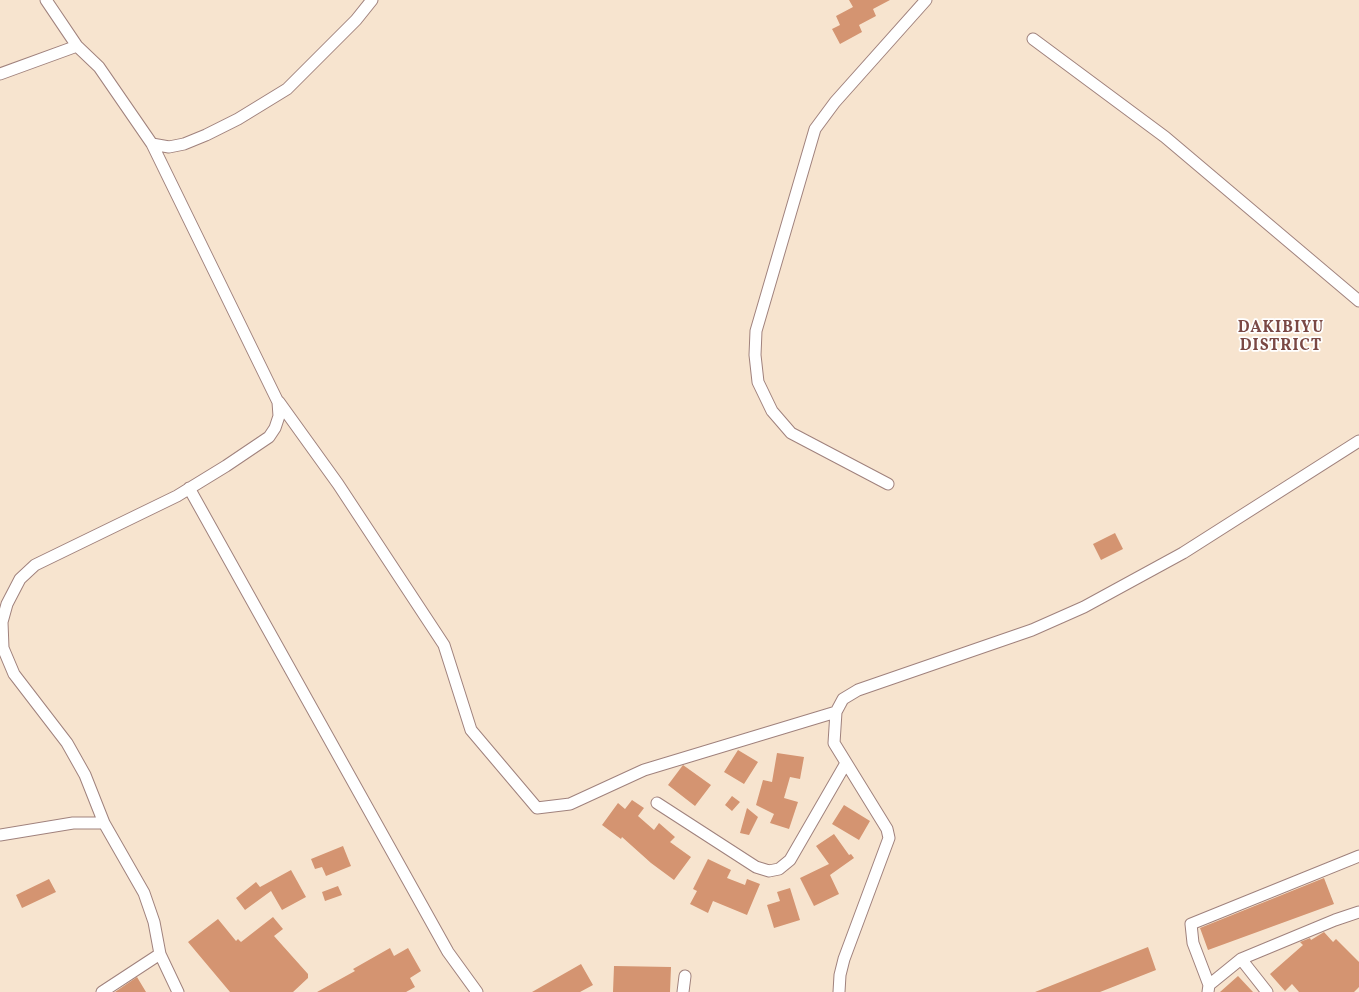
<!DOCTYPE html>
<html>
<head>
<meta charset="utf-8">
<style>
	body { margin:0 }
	canvas { display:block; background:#f7e4cf }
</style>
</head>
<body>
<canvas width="1359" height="992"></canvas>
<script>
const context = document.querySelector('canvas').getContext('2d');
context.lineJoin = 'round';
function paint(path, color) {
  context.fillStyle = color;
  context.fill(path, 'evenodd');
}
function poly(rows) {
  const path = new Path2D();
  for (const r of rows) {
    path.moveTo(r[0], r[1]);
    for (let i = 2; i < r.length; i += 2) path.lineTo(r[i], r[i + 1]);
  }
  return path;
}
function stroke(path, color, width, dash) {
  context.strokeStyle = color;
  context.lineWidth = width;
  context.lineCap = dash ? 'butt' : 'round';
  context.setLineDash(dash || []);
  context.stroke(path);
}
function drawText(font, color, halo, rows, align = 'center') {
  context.font = font + ' Vollkorn,serif';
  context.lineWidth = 3.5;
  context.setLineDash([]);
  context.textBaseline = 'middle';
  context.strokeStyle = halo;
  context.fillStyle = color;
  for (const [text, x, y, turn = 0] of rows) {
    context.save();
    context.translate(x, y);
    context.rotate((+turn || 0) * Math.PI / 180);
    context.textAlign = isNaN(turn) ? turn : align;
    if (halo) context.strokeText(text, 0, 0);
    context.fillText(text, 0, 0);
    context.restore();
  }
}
paint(poly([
	[849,0,890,0,873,9,876,16,859,25,862,32,840,44,832,29,840,25,836,16,853,7],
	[1115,533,1123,549,1101,560,1093,544],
	[738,750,758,762,744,784,724,772],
	[777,753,804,757,800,779,790,777,784,798,798,802,789,829,770,823,774,814,756,805,763,780,772,782],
	[683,765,711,785,695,806,668,785],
	[732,796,740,802,732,811,725,805],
	[632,800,644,808,638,816,654,830,659,823,675,837,670,842,691,857,674,880,651,863,622,837,621,839,602,825,618,803,625,809],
	[844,805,870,821,859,840,832,824],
	[747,808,758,817,749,835,740,833],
	[834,834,849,855,851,854,854,858,830,875,839,894,814,906,800,878,829,864,816,846],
	[343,846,351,866,326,876,322,867,315,869,311,859],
	[708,859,731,870,727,878,745,885,747,879,760,884,747,915,713,901,708,913,690,904,697,891,693,889],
	[291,870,306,897,282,910,271,891,245,910,236,898,256,882,260,887],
	[1324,878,1334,904,1208,950,1200,928],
	[49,879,56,892,22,908,16,895],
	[338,886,342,895,325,901,322,892],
	[790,888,800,920,774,928,767,905,780,901,777,892],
	[273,917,283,929,274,936,308,974,308,978,293,992,230,992,188,942,218,919,236,941,238,939,241,942],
	[1324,932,1333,942,1336,939,1359,962,1359,987,1354,992,1299,992,1292,984,1285,991,1270,974,1303,945,1300,942,1310,938,1311,940],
	[1148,947,1156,970,1100,992,1035,992],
	[390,948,394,956,408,948,421,971,410,978,415,987,406,992,317,992,355,971,353,969],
	[581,964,593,985,580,992,532,992],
	[614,966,671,967,670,992,613,992],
	[1238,976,1253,992,1220,992],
	[137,977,146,992,115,992]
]), '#d49471');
const minor = poly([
	[46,0,77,46,99,67,152,144,169,147,184,144,206,135,238,119,287,89,356,20,372,0],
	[1033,39,1165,137,1359,301],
	[0,74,77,46],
	[152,144,278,402,279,416,275,428,269,437,226,466,177,496,35,565,20,579,7,604,2,622,3,648,14,674,67,743,85,775,104,823,144,893,154,922,160,954,178,992],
	[279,402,338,484,444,645,471,730,537,808,570,804,644,770,836,712],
	[888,484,791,433,772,411,758,382,755,355,756,331,815,129,835,102,926,0],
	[189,488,448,952,477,992],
	[657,803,756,867,769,871,779,869,790,860,846,763],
	[0,835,73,823,104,823],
	[1241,959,1267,992],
	[1209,985,1241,959,1335,920,1359,912],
	[102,992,160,954],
	[683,992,685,976],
	[839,992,840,975,844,959,889,838,887,829,834,743,836,712,843,699,858,690,1032,630,1084,607,1183,553,1359,441],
	[1208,992,1209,985,1193,943,1191,924,1359,856]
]);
stroke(minor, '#a0827d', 13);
stroke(minor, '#fff', 11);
context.letterSpacing = '1px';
drawText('bold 16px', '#7a4844', '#fff', [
	["DAKIBIYU",1281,329],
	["DISTRICT",1281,347]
]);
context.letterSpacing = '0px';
</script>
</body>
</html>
